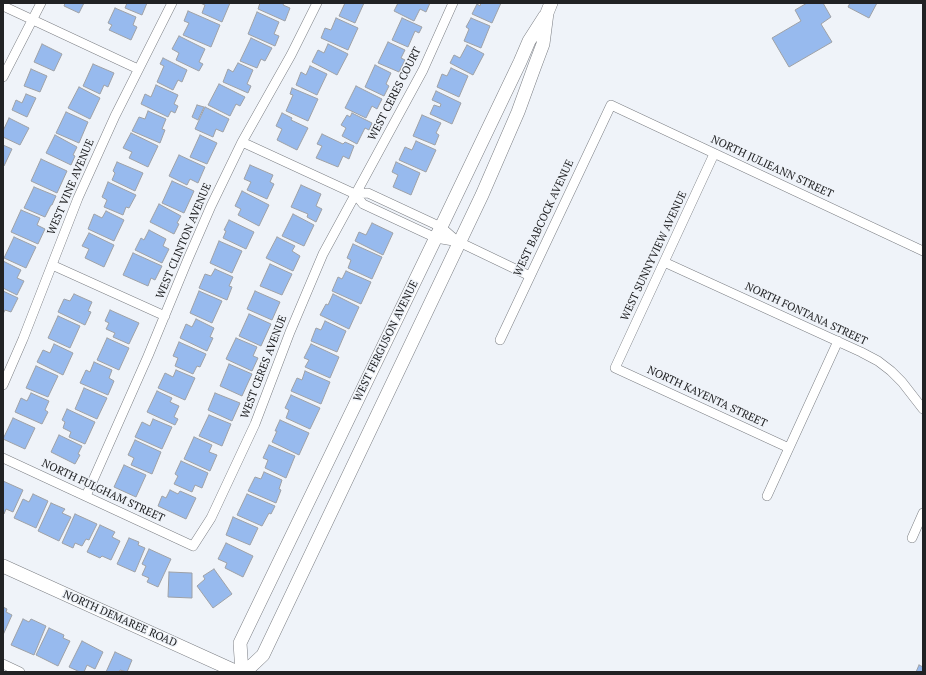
<!DOCTYPE html>
<html>
<head>
<meta charset="utf-8">
<style>
	body { margin:0 }
	#map { position:relative; width:926px; height:675px; overflow:hidden; background:#eff3f9; font-family:"PT Serif",serif }
	canvas { display:block }
	.frame { position:absolute; inset:0; border:4px solid #212224; pointer-events:none }
</style>
</head>
<body>
<div id="map">
<canvas width="926" height="675"></canvas>
<div class="frame"></div>
</div>
<script>
const context = document.querySelector('canvas').getContext('2d');
context.lineJoin = 'round';
function paint(path, color) {
  context.fillStyle = color;
  context.fill(path, 'evenodd');
}
function poly(rows) {
  const path = new Path2D();
  for (const r of rows) {
    path.moveTo(r[0], r[1]);
    for (let i = 2; i < r.length; i += 2) path.lineTo(r[i], r[i + 1]);
  }
  return path;
}
function stroke(path, color, width, dash) {
  context.strokeStyle = color;
  context.lineWidth = width;
  context.lineCap = dash ? 'butt' : 'round';
  context.setLineDash(dash || []);
  context.stroke(path);
}
function drawText(font, color, halo, rows, align = 'center') {
  context.font = font + ' "PT Serif",serif';
  context.lineWidth = 3;
  context.setLineDash([]);
  context.textBaseline = 'middle';
  context.strokeStyle = halo;
  context.fillStyle = color;
  for (const [text, x, y, turn = 0] of rows) {
    context.save();
    context.translate(x, y);
    context.rotate((+turn || 0) * Math.PI / 180);
    context.textAlign = isNaN(turn) ? turn : align;
    if (halo) context.strokeText(text, 0, 0);
    context.fillText(text, 0, 0);
    context.restore();
  }
}
const building = poly([
	[65,3,84,3,79,13,64,6,65,3],
	[127,3,147,3,142,15,125,8,127,3],
	[200,3,230,3,222,22,202,13,205,5,200,3],
	[260,3,284,3,283,5,290,8,285,21,258,9,260,3],
	[345,3,364,3,355,23,339,16,345,3],
	[398,3,430,3,426,12,420,9,414,21,394,11,398,3],
	[481,3,501,3,492,23,472,14,477,4,480,6,481,3],
	[807,3,823,3,831,17,821,24,832,42,789,67,772,38,801,21,795,10,807,3],
	[850,3,877,3,869,18,848,7,850,3],
	[115,8,136,17,133,25,137,27,131,40,109,30,112,25,108,23,115,8],
	[188,11,220,25,211,47,183,35,189,23,184,21,188,11],
	[257,12,279,22,274,34,279,36,275,46,248,34,257,12],
	[336,18,358,28,348,50,321,38,325,28,331,30,336,18],
	[402,18,422,27,419,33,415,31,408,47,392,40,402,18],
	[471,18,490,26,481,48,464,41,469,29,466,27,471,18],
	[179,36,205,49,199,62,203,64,199,71,176,60,179,53,172,49,179,36],
	[251,38,272,48,265,61,261,59,257,68,240,61,251,38],
	[388,42,405,50,401,58,405,60,399,72,378,63,388,42],
	[42,44,62,54,54,71,34,62,42,44],
	[328,44,348,54,337,75,312,62,318,50,324,53,328,44],
	[467,45,484,54,473,75,450,63,454,55,460,58,467,45],
	[163,58,187,70,182,82,178,80,173,90,157,82,164,66,160,64,163,58],
	[238,63,253,70,247,84,251,86,248,93,223,82,228,69,233,72,238,63],
	[93,64,114,73,108,87,104,85,100,94,83,86,93,64],
	[375,65,391,73,386,84,389,86,384,96,365,87,375,65],
	[310,66,327,74,317,95,296,85,301,72,306,75,310,66],
	[451,68,468,76,459,97,437,87,442,74,447,76,451,68],
	[31,69,47,76,40,92,24,86,31,69],
	[219,84,245,97,240,106,236,104,230,116,208,105,219,84],
	[156,85,178,95,174,104,178,106,175,113,171,111,168,117,141,104,145,94,151,97,156,85],
	[356,86,382,99,377,109,372,106,366,118,345,108,356,86],
	[79,87,100,98,90,119,68,108,79,87],
	[292,88,318,99,308,121,286,111,293,95,290,94,292,88],
	[436,91,461,103,452,124,430,114,434,105,440,107,441,104,432,100,436,91],
	[26,94,36,98,27,117,12,110,16,100,22,103,26,94],
	[197,105,204,107,198,120,192,117,197,105],
	[205,107,229,119,223,132,216,129,213,137,195,129,205,107],
	[148,111,166,119,162,129,165,130,160,143,132,131,139,117,145,119,148,111],
	[66,112,88,122,79,143,56,133,66,112],
	[282,113,292,118,291,120,308,128,297,150,277,140,282,129,276,126,282,113],
	[352,113,372,123,369,130,365,128,357,144,342,136,346,128,341,125,347,115,350,117,352,113],
	[422,115,441,123,436,133,439,135,435,145,413,136,422,115],
	[9,118,29,128,20,145,3,137,3,131,9,118],
	[131,133,158,146,148,167,129,158,132,152,123,148,131,133],
	[322,134,343,144,345,142,354,146,349,159,343,156,338,167,316,158,322,146,317,144,322,134],
	[55,135,77,147,73,155,75,156,71,165,46,153,55,135],
	[200,135,217,143,207,164,190,157,200,135],
	[416,141,436,150,426,172,399,160,405,147,412,150,416,141],
	[3,145,12,149,4,166,3,166,3,145],
	[179,155,205,167,198,183,190,179,187,185,169,176,179,155],
	[41,159,67,171,57,193,31,181,41,159],
	[117,162,143,173,135,191,112,180,115,173,113,171,117,162],
	[396,162,420,173,411,195,393,187,398,175,392,172,396,162],
	[250,165,273,175,270,182,274,184,267,199,247,190,251,182,244,179,250,165],
	[172,181,194,191,184,213,162,203,172,181],
	[108,182,136,195,129,208,126,207,123,215,104,207,107,200,102,197,108,182],
	[301,185,321,194,316,206,322,209,316,222,307,217,308,214,291,207,301,185],
	[34,187,56,196,52,205,51,205,45,217,24,208,34,187],
	[242,191,269,205,259,226,238,215,241,209,235,206,242,191],
	[159,204,181,216,177,223,179,224,174,234,150,222,159,204],
	[21,210,40,218,37,225,45,229,38,244,11,232,21,210],
	[106,211,124,220,114,241,88,229,94,214,102,218,106,211],
	[293,214,314,225,304,246,282,236,293,214],
	[229,220,254,232,246,249,223,238,226,231,224,230,229,220],
	[372,223,393,233,383,255,355,241,359,232,366,235,372,223],
	[149,230,166,239,163,246,169,249,162,263,135,250,141,238,144,240,149,230],
	[89,233,114,245,104,267,85,258,89,249,82,246,89,233],
	[14,237,36,247,26,268,4,258,14,237],
	[277,237,295,246,292,251,300,256,293,271,266,258,277,237],
	[219,241,242,251,232,273,210,263,219,241],
	[353,244,382,257,372,279,348,268,351,260,347,258,353,244],
	[133,253,162,266,155,280,151,278,148,286,123,275,133,253],
	[3,261,21,270,17,278,24,281,17,295,3,288,3,261],
	[270,264,292,274,282,295,260,286,270,264],
	[215,269,233,277,229,286,232,287,227,300,199,288,205,274,211,276,215,269],
	[346,271,371,282,361,304,332,291,338,277,342,279,346,271],
	[3,291,18,298,11,312,5,310,3,314,3,291],
	[199,291,222,301,212,323,190,313,199,291],
	[255,291,280,302,272,320,247,309,255,291],
	[74,294,92,302,88,311,91,312,85,325,58,312,64,299,70,301,74,294],
	[333,294,359,307,349,329,320,315,326,304,328,305,333,294],
	[110,310,139,323,129,344,113,337,115,333,106,329,109,323,105,321,110,310],
	[249,314,271,324,261,346,239,336,249,314],
	[58,316,80,326,70,348,48,338,58,316],
	[196,319,214,328,210,337,213,338,207,351,180,338,186,324,192,327,196,319],
	[325,321,346,331,337,352,311,341,316,328,321,330,325,321],
	[107,338,129,348,119,370,97,360,107,338],
	[236,338,257,347,253,356,258,358,252,371,226,359,236,338],
	[179,342,206,354,200,367,197,366,193,374,175,366,178,358,173,356,179,342],
	[54,344,73,353,63,375,37,362,43,350,50,353,54,344],
	[311,344,339,357,330,378,305,367,309,360,304,358,311,344],
	[94,362,112,370,109,378,114,381,108,395,80,383,86,370,90,372,94,362],
	[229,364,252,374,242,396,220,386,229,364],
	[36,366,58,376,48,397,26,388,36,366],
	[176,370,195,378,185,400,158,388,165,373,173,377,176,370],
	[305,371,330,382,321,404,291,391,297,378,302,380,305,371],
	[84,388,107,398,97,419,75,409,84,388],
	[157,391,172,398,170,402,179,406,174,417,178,419,175,425,147,412,157,391],
	[31,393,49,401,45,410,48,412,42,424,15,412,21,398,27,401,31,393],
	[215,393,240,403,232,421,208,410,215,393],
	[291,395,320,408,310,429,286,418,289,410,285,408,291,395],
	[67,409,95,422,85,444,69,437,71,432,63,428,65,422,62,420,67,409],
	[209,415,231,424,222,446,199,436,209,415],
	[13,418,35,428,25,449,3,439,13,418],
	[153,419,172,427,162,449,135,437,142,422,150,426,153,419],
	[280,420,309,433,299,455,272,442,277,431,275,431,280,420],
	[59,435,82,446,78,454,80,455,75,464,51,452,59,435],
	[194,437,212,445,209,452,217,455,210,471,184,459,194,437],
	[135,440,161,452,152,474,131,465,134,458,128,455,135,440],
	[269,445,295,456,286,478,265,468,268,460,263,458,269,445],
	[181,461,208,473,202,488,195,485,192,492,174,484,178,476,175,474,181,461],
	[124,465,146,475,136,497,114,487,124,465],
	[264,472,282,480,279,489,281,490,276,503,248,491,255,477,261,479,264,472],
	[3,481,23,490,13,512,6,509,4,514,3,514,3,481],
	[170,490,178,494,180,491,196,498,186,519,158,506,162,496,166,498,170,490],
	[33,494,48,501,36,528,14,518,23,499,29,502,33,494],
	[247,494,275,506,271,514,269,513,262,526,237,515,247,494],
	[51,503,65,509,62,513,71,517,59,541,38,531,51,503],
	[75,514,97,524,89,540,86,539,82,546,75,543,73,548,62,543,75,514],
	[233,517,258,528,250,545,226,535,233,517],
	[100,525,115,532,112,537,120,541,111,560,102,556,100,558,87,552,100,525],
	[129,538,139,542,138,545,145,548,135,572,117,564,129,538],
	[226,543,253,556,243,577,225,568,227,563,218,559,226,543],
	[149,549,171,559,158,587,147,582,149,578,142,575,146,566,142,564,149,549],
	[214,569,232,594,213,608,197,586,205,579,203,576,214,569],
	[169,572,192,573,192,598,168,597,169,572],
	[3,607,7,609,6,612,12,615,3,635,3,607],
	[23,619,29,622,31,619,46,626,34,655,11,645,23,619],
	[49,628,64,635,63,638,70,641,58,666,36,655,49,628],
	[82,641,103,652,95,669,87,665,84,672,80,672,69,667,82,641],
	[115,652,132,660,127,672,120,670,119,672,106,672,115,652],
	[919,665,923,667,923,672,916,672,919,665]
]);
paint(building, '#97baee');
stroke(building, '#9ea1a6', 1);
const street = poly([
	[3,6,138,69],
	[3,77,41,3],
	[242,142,355,194,363,204,436,238,459,242,530,276],
	[714,154,615,368,789,448],
	[355,194,368,193,441,227,458,242],
	[664,262,861,352,878,361,891,371,902,382,923,409],
	[52,265,165,316],
	[500,340,611,105,923,251],
	[3,385,23,339,78,198,115,116,172,3],
	[3,458,193,546,211,518,255,424,290,332,323,254,423,70,453,3],
	[86,496,148,356,188,259,211,206,242,142,291,55,317,3],
	[767,496,838,341],
	[912,538,923,513],
	[3,664,20,672]
]);
const secondary = poly([
	[3,566,237,672],
	[242,672,240,643,441,227,520,62,529,41,545,16],
	[245,672,263,655,482,195,518,112,534,68,543,44,547,13,551,3]
]);
stroke(street, '#7b7e83', 10);
stroke(secondary, '#7b7e83', 14);
stroke(street, '#fff', 9);
stroke(secondary, '#fff', 13);
drawText('11px', '#212224', '#eff3f9', [
	["WEST CERES COURT",395,94,-63],
	["NORTH JULIEANN STREET",772,167,25],
	["WEST VINE AVENUE",71,187,-67],
	["WEST BABCOCK AVENUE",544,218,-65],
	["WEST CLINTON AVENUE",184,241,-67],
	["WEST SUNNYVIEW AVENUE",654,256,-65],
	["NORTH FONTANA STREET",806,314,25],
	["WEST FERGUSON AVENUE",386,341,-64],
	["WEST CERES AVENUE",264,367,-69],
	["NORTH KAYENTA STREET",707,397,25],
	["NORTH FULGHAM STREET",103,491,25],
	["NORTH DEMAREE ROAD",120,619,24]
]);
</script>
</body>
</html>
